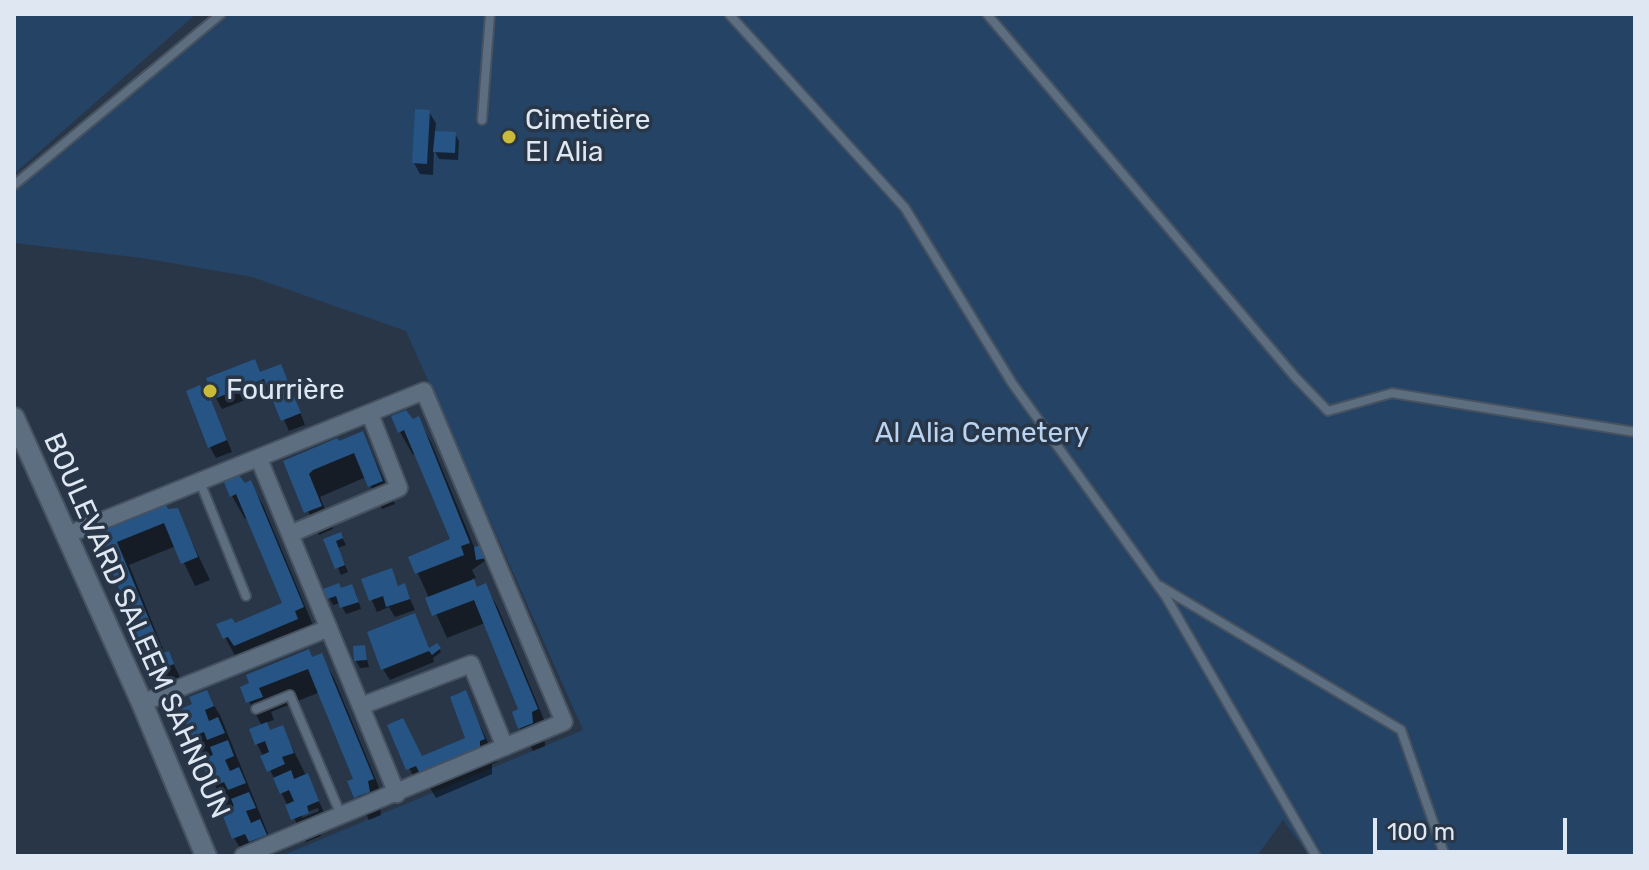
<!DOCTYPE html>
<html>
<head>
<meta charset="utf-8">
<style>
	body { margin:0 }
	#map { position:relative; width:1649px; height:870px; overflow:hidden; background:#283647; font-family:Rubik,sans-serif }
	canvas { display:block }
	.frame { position:absolute; inset:0; border:16px solid #dee7f2; pointer-events:none }
	.scale { position:absolute; left:1373px; top:818px; width:194px; height:36px; box-sizing:border-box; border:4px solid #dee7f2; border-top:0; padding-left:10px; font-size:24px; line-height:28px; white-space:nowrap; color:#dee7f2; -webkit-text-stroke:6px #283647; paint-order:stroke }
</style>
</head>
<body>
<div id="map">
<canvas width="1649" height="870"></canvas>
<div class="frame"></div>
<div class="scale">100 m</div>
</div>
<script>
const context = document.querySelector('canvas').getContext('2d');
context.lineJoin = 'round';
function paint(path, color) {
  context.fillStyle = color;
  context.fill(path, 'evenodd');
}
function poly(rows) {
  const path = new Path2D();
  for (const r of rows) {
    path.moveTo(r[0], r[1]);
    for (let i = 2; i < r.length; i += 2) path.lineTo(r[i], r[i + 1]);
  }
  return path;
}
function stroke(path, color, width, dash) {
  context.strokeStyle = color;
  context.lineWidth = width;
  context.lineCap = dash ? 'butt' : 'round';
  context.setLineDash(dash || []);
  context.stroke(path);
}
function drawText(font, color, halo, rows, align = 'center') {
  context.font = font + ' Rubik,sans-serif';
  context.lineWidth = 7;
  context.setLineDash([]);
  context.textBaseline = 'middle';
  context.strokeStyle = halo;
  context.fillStyle = color;
  for (const [text, x, y, turn = 0] of rows) {
    context.save();
    context.translate(x, y);
    context.rotate((+turn || 0) * Math.PI / 180);
    context.textAlign = isNaN(turn) ? turn : align;
    if (halo) context.strokeText(text, 0, 0);
    context.fillText(text, 0, 0);
    context.restore();
  }
}
paint(poly([
	[14,14,196,14,14,174],
	[227,14,1635,14,1635,856,1309,856,1283,820,1257,856,281,856,583,730,406,331,252,277,142,258,14,243,14,179]
]), '#254364');
paint(poly([
	[429,112,436,123,435,133,455,134,459,141,458,160,439,159,434,150,433,175,420,174,414,163],
	[261,374,287,378,305,425,289,431,271,390,222,409,216,398],
	[207,403,216,413,232,452,216,458,210,447],
	[418,419,431,442,475,549,484,550,486,560,472,570,476,578,472,579,477,589,485,585,498,608,549,732,544,735,545,746,533,751,520,728,520,710,485,623,447,638,411,558,452,540,416,453,413,455,400,432],
	[363,434,395,504,382,509,366,477,320,497,333,529,319,535,285,462],
	[250,483,263,505,315,630,238,661,219,626,235,625,285,604,248,517,245,519,232,496],
	[168,511,177,511,210,580,195,586,176,546,129,565,165,654,168,653,185,687,164,687,151,664,102,542],
	[340,534,346,545,338,548,348,572,341,575,326,540],
	[391,570,399,587,404,586,415,610,395,617,389,607,377,612,363,580],
	[341,590,356,593,361,609,346,614,340,603,333,605,329,598],
	[437,645,441,652,433,658,434,662,390,680,383,669],
	[364,647,369,667,360,668,356,661],
	[321,656,334,678,385,802,380,804,381,815,369,820,350,782,356,780,320,692,271,712,274,720,265,723,270,732,282,727,330,824,318,829,321,836,306,842,257,744,262,726,242,688],
	[318,808,319,811,302,818,302,814],
	[206,693,220,715,277,856,245,856,234,838,227,811,192,736,194,705],
	[465,693,497,762,492,764,492,774,436,798,430,788,421,792,389,726,422,758,467,739]
]), '#0007');
paint(poly([
	[415,109,430,110,427,164,412,163],
	[435,131,456,132,455,153,433,152],
	[255,359,260,372,281,364,301,413,281,421,264,379,214,399,206,378],
	[200,385,207,401,211,400,227,440,208,448,186,391],
	[406,410,413,419,419,416,470,543,461,546,464,555,415,574,408,557,450,539,404,430,398,433,391,416],
	[363,431,383,481,368,487,354,453,313,470,309,474,322,506,304,513,283,461,337,438,339,441],
	[238,474,245,483,251,480,304,607,295,611,298,619,234,646,228,637,223,639,216,624,232,618,235,623,282,603,236,494,230,497,223,480],
	[166,504,168,509,178,508,198,557,181,564,164,523,117,542,163,653,169,651,174,664,162,669,156,663,149,665,100,541,105,539,103,526],
	[341,532,343,538,336,541,345,565,335,569,323,539],
	[483,545,486,558,476,560,474,547],
	[392,568,398,586,405,583,410,599,386,607,383,596,369,601,361,579],
	[474,579,477,587,486,583,538,709,532,712,533,723,518,729,512,712,518,709,474,600,432,616,425,598],
	[339,583,341,588,352,584,359,602,340,608,336,596,327,599,323,589],
	[415,613,429,648,437,643,441,648,432,655,429,651,381,670,367,632],
	[365,645,367,660,354,661,353,646],
	[309,649,312,657,322,653,374,779,368,781,370,792,354,798,347,781,353,779,308,669,259,688,263,697,246,703,240,687,249,683,246,675],
	[207,690,214,706,205,710,209,721,218,717,225,733,207,740,204,732,191,737,180,709,192,704,189,697],
	[466,690,485,739,480,741,480,751,421,776,416,766,406,770,387,725,403,718,422,756,465,738,450,697],
	[267,722,270,730,283,725,294,753,282,757,285,764,267,772,260,756,269,752,265,741,255,745,249,729],
	[228,740,234,756,225,760,230,771,239,767,246,783,228,790,224,782,212,787,200,759,213,755,210,747],
	[291,770,294,779,308,773,319,801,307,806,309,813,291,820,285,805,294,801,289,790,280,794,273,778],
	[249,792,256,808,246,811,251,823,260,819,267,835,249,842,245,834,232,839,221,811,234,806,231,799]
]), '#265485');
const service = poly([
	[729,14,905,208,1012,383,1166,597,1316,856],
	[987,14,1295,377,1328,411,1392,393,1635,432],
	[482,120,490,14],
	[14,185,221,14],
	[200,482,246,596],
	[1160,586,1401,730,1444,853],
	[256,709,290,695,341,815]
]);
const minor = poly([
	[259,459,397,794],
	[79,530,424,391,564,722,243,856],
	[290,534,399,488,370,414],
	[142,703,329,628],
	[361,706,471,664,505,747]
]);
const tertiary = poly([
	[14,418,142,703,206,856]
]);
stroke(service, '#465260', 12);
stroke(minor, '#465260', 20);
stroke(tertiary, '#465260', 24);
stroke(service, '#5e6e81', 8);
stroke(minor, '#5e6e81', 16);
stroke(tertiary, '#5e6e81', 20);
for (const [x, y, r, color] of [
	[509,137,8,"#caba39"],
	[210,391,8,"#caba39"]
]) {
  const dot = new Path2D();
  dot.arc(x, y, r, 0, 2 * Math.PI);
  context.fillStyle = color;
  context.fill(dot);
  stroke(dot, '#283647', 3);
}
drawText('28px', '#dee7f2', '#283647', [
	["Cimetière",525,121],
	["El Alia",525,153],
	["Fourrière",226,391]
], 'left');
drawText('28px', '#b9d3f0', '#283647', [
	["Al Alia Cemetery",982,434]
]);
drawText('28px', '#dee7f2', '#283647', [
	["BOULEVARD SALEEM SAHNOUN",136,626,66]
]);
</script>
</body>
</html>
